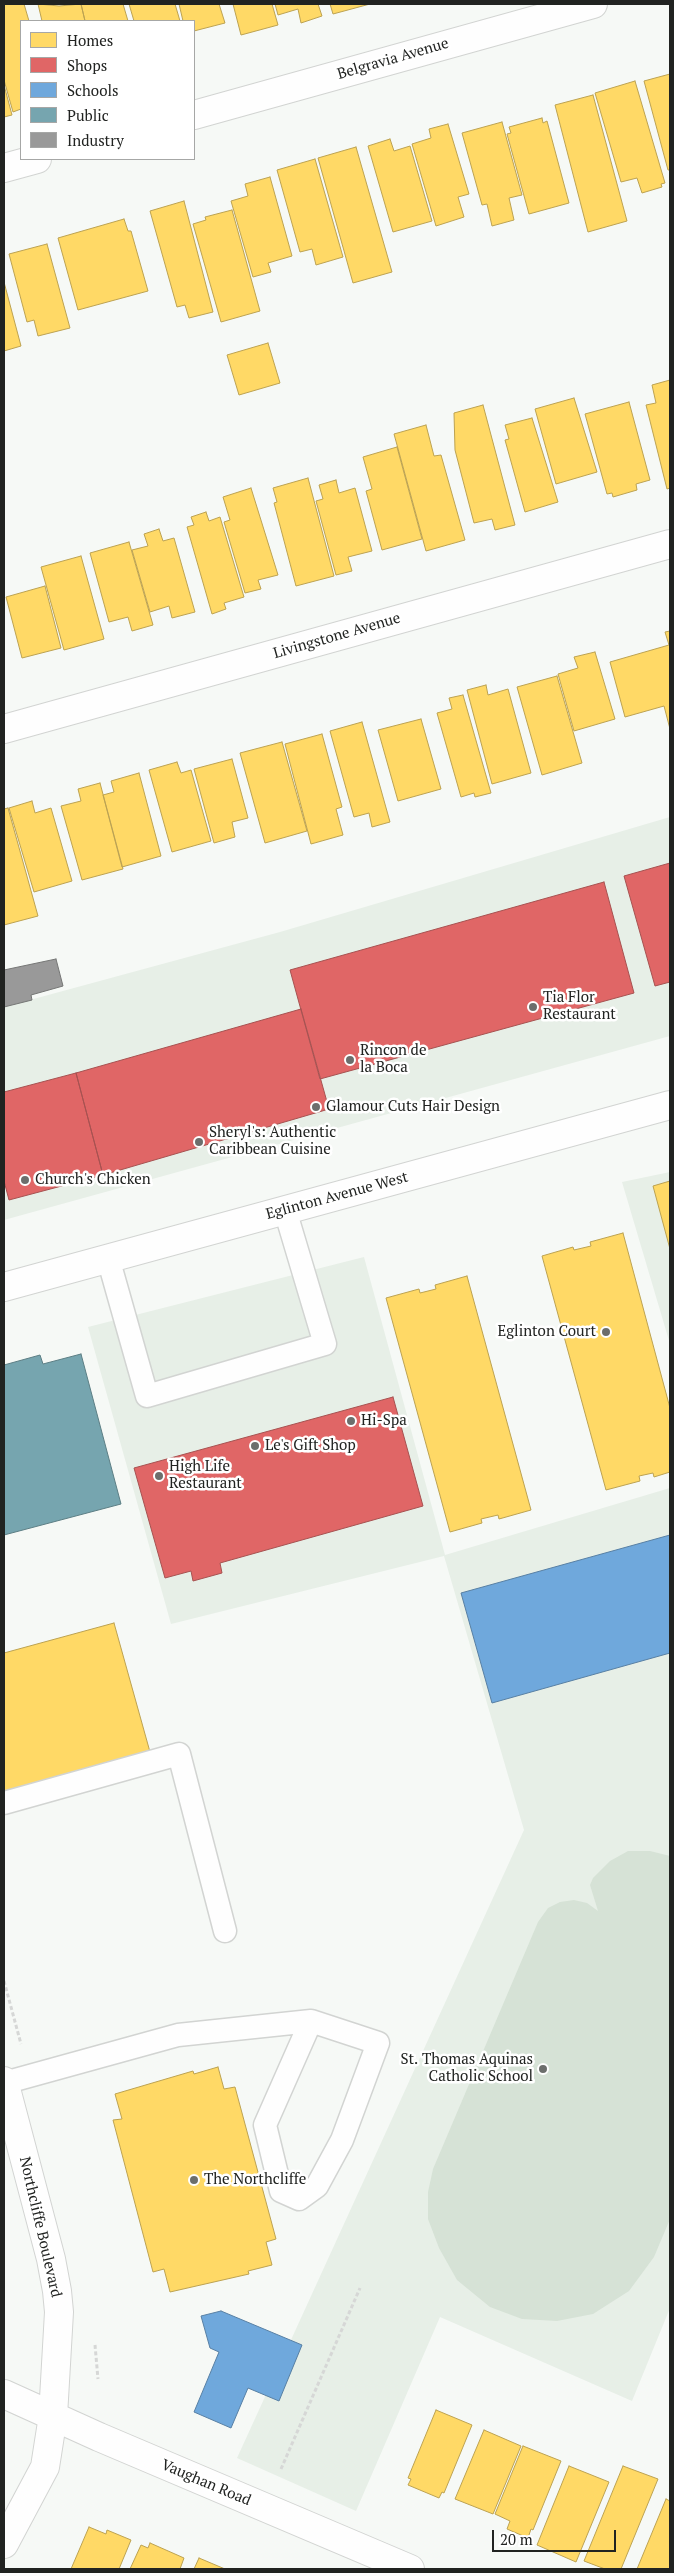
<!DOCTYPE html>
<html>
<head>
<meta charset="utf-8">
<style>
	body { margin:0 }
	#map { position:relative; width:674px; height:2573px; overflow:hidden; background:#f6f9f6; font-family:"PT Serif",serif }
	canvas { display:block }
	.frame { position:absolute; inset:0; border:5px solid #212321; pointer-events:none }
	.legend { position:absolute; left:20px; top:20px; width:175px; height:140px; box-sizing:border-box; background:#fff; border:1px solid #a6a7a6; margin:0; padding:6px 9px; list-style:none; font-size:15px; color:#212321 }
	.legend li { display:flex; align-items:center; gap:10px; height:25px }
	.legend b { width:25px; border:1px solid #a6a7a6 }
	.scale { position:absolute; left:492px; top:2530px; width:124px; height:22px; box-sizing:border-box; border:2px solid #212321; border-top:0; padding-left:6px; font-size:15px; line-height:18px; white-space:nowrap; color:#212321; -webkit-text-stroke:4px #fff; paint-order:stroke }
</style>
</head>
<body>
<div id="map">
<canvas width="674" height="2573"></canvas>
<div class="frame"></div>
<ul class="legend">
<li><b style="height:14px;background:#ffd966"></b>Homes</li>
<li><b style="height:14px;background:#e06666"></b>Shops</li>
<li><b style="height:14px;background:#6fa8dc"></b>Schools</li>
<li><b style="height:14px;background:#76a5af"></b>Public</li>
<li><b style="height:14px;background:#999"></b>Industry</li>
</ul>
<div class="scale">20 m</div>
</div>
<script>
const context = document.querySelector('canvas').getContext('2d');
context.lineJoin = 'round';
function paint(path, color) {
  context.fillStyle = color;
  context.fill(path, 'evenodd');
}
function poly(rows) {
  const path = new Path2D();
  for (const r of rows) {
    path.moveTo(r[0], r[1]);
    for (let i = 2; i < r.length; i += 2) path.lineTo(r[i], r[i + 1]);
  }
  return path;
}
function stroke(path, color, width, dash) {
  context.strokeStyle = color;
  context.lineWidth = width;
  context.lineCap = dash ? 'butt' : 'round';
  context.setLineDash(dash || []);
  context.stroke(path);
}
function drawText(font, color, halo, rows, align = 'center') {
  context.font = font + ' "PT Serif",serif';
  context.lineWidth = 5;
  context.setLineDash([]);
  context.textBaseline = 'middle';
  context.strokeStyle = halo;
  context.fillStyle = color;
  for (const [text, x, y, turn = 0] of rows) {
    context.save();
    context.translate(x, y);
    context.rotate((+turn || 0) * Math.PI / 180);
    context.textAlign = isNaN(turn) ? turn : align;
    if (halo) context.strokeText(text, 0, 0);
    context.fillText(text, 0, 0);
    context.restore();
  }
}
paint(poly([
	[670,817,670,1036,4,1220,4,1007,280,932],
	[670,1172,670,1344,622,1182],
	[364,1257,445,1555,670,1488,670,2308,632,2401,440,2317,356,2511,237,2458,524,1830,444,1556,171,1624,88,1327]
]), '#e7efe7');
paint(poly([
	[628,1851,650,1851,670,1856,670,2219,654,2257,629,2291,593,2314,557,2321,522,2319,490,2307,457,2280,439,2248,428,2219,428,2192,433,2169,538,1922,548,1908,560,1902,574,1900,587,1903,598,1911,590,1885,593,1878,610,1861]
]), '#d6e2d6');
const homes = poly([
	[4,4,24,4,29,21,21,21,21,109,13,112,4,80,4,4],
	[38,4,59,6,81,4,85,21,42,21,38,4],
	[81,4,123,4,128,21,85,21,81,4],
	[129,4,175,4,180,21,134,21,129,4],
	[179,4,219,4,225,23,194,31,194,21,183,21,179,4],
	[233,4,272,4,278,25,241,35,233,4],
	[275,4,318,4,322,16,301,23,298,9,278,15,275,4],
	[330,4,370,4,333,14,330,4],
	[670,74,670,170,668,170,644,81,670,74],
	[635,81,665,183,661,184,662,187,642,193,637,178,621,182,595,93,635,81],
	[4,85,12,115,4,117,4,85],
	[593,95,627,221,588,232,555,105,593,95],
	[542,118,543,123,547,121,569,203,529,214,507,134,511,133,509,127,542,118],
	[502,122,522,195,509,198,514,220,492,226,487,204,482,205,462,133,502,122],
	[448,124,469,194,458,197,464,217,436,226,412,144,431,138,429,129,448,124],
	[390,139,394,151,410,146,432,221,393,232,368,146,390,139],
	[356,147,392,272,353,283,318,158,356,147],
	[315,159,343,257,316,265,312,249,300,252,277,170,315,159],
	[270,177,292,256,268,263,271,272,253,277,231,201,248,196,245,184,270,177],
	[184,201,213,312,189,318,185,305,177,307,150,211,184,201],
	[232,210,260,311,221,322,193,224,206,220,205,217,232,210],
	[124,219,128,231,131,231,148,291,78,310,58,238,124,219],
	[47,244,70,328,38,336,34,320,27,322,9,254,47,244],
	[4,282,21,346,4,351,4,282],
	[268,343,280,383,239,395,227,355,268,343],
	[670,380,670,488,667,489,646,405,656,403,652,385,670,380],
	[574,398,597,472,556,484,535,409,574,398],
	[629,402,650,480,636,484,637,490,613,497,612,493,607,494,585,414,629,402],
	[483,405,515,525,495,530,492,519,474,523,455,450,454,413,483,405],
	[532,418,558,502,525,512,505,440,509,439,505,425,532,418],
	[426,425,434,456,441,455,465,540,426,551,394,434,426,425],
	[397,447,422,539,382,550,366,491,372,489,363,457,397,447],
	[308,478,334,576,296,586,274,503,277,502,273,488,308,478],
	[336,480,339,493,355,488,372,551,348,557,352,571,336,575,316,501,323,499,319,485,336,480],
	[251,488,278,575,258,580,261,589,245,593,224,522,230,520,223,497,251,488],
	[206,512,209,521,220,517,244,597,224,603,226,609,212,614,187,527,194,525,191,517,206,512],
	[159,529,163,541,174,538,195,612,172,618,169,606,150,612,132,550,148,546,144,534,159,529],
	[129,542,153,625,132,631,128,617,109,622,90,553,129,542],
	[81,556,104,639,64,650,41,567,81,556],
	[45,586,61,648,22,658,6,597,45,586],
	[670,631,670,729,664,706,625,717,610,662,669,645,665,632,670,631],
	[595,652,615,719,574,731,558,674,578,668,574,657,595,652],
	[557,676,582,763,542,775,517,687,557,676],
	[486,685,488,695,508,689,531,773,492,784,467,690,486,685],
	[463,695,491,793,475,797,474,793,461,797,437,713,452,709,449,698,463,695],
	[421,719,441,789,398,801,378,730,421,719],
	[362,722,390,822,372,827,369,813,354,817,330,731,362,722],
	[322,734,342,807,336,809,343,835,311,844,285,744,322,734],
	[282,742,307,831,265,843,240,753,282,742],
	[232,759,248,818,232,822,235,837,214,843,194,769,232,759],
	[177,762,181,773,191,770,211,841,172,852,149,770,177,762],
	[139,773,161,856,122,867,103,795,114,792,111,781,139,773],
	[100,783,123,869,82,880,61,806,81,801,78,789,100,783],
	[32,801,35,813,51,808,72,881,34,892,9,808,32,801],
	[8,808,38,916,4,925,4,809,8,808],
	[670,1181,670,1249,653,1186,670,1181],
	[623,1233,670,1408,670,1472,654,1477,653,1473,639,1476,640,1481,606,1490,542,1256,573,1247,574,1250,591,1246,590,1242,623,1233],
	[467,1276,531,1510,499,1519,498,1515,481,1519,482,1523,450,1532,386,1298,419,1289,420,1293,436,1289,435,1285,467,1276],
	[114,1623,150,1752,4,1793,4,1653,114,1623],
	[218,2067,224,2089,235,2087,276,2239,266,2242,272,2265,248,2271,249,2274,170,2292,164,2269,153,2272,113,2120,122,2119,115,2094,193,2071,194,2074,218,2067],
	[436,2410,472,2425,444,2493,442,2492,439,2498,408,2485,411,2479,408,2478,436,2410],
	[484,2430,521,2446,493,2514,455,2499,484,2430],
	[523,2446,561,2461,533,2530,531,2529,528,2538,507,2529,510,2521,495,2514,523,2446],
	[569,2466,609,2482,576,2562,537,2545,569,2466],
	[623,2466,658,2479,621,2569,605,2569,584,2561,623,2466],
	[666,2499,670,2501,670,2569,637,2569,666,2499],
	[89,2527,106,2534,107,2530,131,2540,119,2569,71,2569,89,2527],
	[150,2543,184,2558,180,2569,130,2569,141,2545,148,2548,150,2543],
	[199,2558,225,2569,194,2569,199,2558]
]);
paint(homes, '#ffd966');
stroke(homes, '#bca251', 1);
const shops = poly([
	[670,863,670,982,655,986,624,876,670,863],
	[604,882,634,993,320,1079,290,970,604,882],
	[301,1009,329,1109,103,1175,76,1073,301,1009],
	[76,1073,103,1175,9,1200,4,1181,4,1092,76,1073],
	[393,1397,423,1506,220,1563,222,1573,193,1581,191,1571,165,1578,134,1468,393,1397]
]);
paint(shops, '#e06666');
stroke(shops, '#a75251', 1);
const schools = poly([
	[670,1535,670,1653,492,1703,461,1593,670,1535],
	[221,2311,302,2345,279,2401,248,2388,231,2428,194,2412,219,2352,210,2348,201,2316,221,2311]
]);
paint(schools, '#6fa8dc');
stroke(schools, '#5880a4', 1);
const public = poly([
	[81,1354,121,1504,4,1535,4,1365,40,1355,43,1364,81,1354]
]);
paint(public, '#76a5af');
stroke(public, '#5c7e84', 1);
const industry = poly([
	[56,959,63,986,31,995,32,1000,4,1007,4,970,56,959]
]);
paint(industry, '#999');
stroke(industry, '#757675', 1);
const service = poly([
	[108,1258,147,1396,325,1344,285,1210],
	[4,1803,179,1754,225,1931],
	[4,2083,178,2035,311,2021,378,2043,342,2140,317,2186,299,2199,281,2191,265,2125,311,2021]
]);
const minor = poly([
	[194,115,593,4],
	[4,168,37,159],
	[4,729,670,544],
	[4,2081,51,2259,57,2291,59,2312,53,2416,45,2467,4,2544],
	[4,2394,99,2437,410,2569]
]);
const primary = poly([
	[4,1287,670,1105]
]);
stroke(service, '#d2d4d2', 25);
stroke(minor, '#d2d4d2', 30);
stroke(primary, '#d2d4d2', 30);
stroke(poly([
	[4,1981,21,2044],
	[95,2345,98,2379],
	[281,2469,360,2288]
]), '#d6d7d6', 3, [4, 2.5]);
stroke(service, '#fefefe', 22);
stroke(minor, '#fefefe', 28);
stroke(primary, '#fefefe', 28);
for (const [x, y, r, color] of [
	[533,1007,5,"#6c6e6c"],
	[350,1060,5,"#6c6e6c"],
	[316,1107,5,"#6c6e6c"],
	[199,1142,5,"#6c6e6c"],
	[25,1180,5,"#6c6e6c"],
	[606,1332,5,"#6c6e6c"],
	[351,1421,5,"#6c6e6c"],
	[255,1446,5,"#6c6e6c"],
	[159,1476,5,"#6c6e6c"],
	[543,2069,5,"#6c6e6c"],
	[194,2180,5,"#6c6e6c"]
]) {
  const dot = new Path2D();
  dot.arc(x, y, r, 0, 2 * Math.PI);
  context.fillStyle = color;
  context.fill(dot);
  stroke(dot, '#fff', 2);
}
drawText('15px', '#212321', '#fff', [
	["Belgravia Avenue",393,59,-16],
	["Livingstone Avenue",337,636,-16],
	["Eglinton Avenue West",337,1196,-15],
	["Northcliffe Boulevard",40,2227,77],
	["Vaughan Road",206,2483,23]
]);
drawText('15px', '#212321', '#fff', [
	["Tia Flor",543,998],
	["Restaurant",543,1015],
	["Rincon de",360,1051],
	["la Boca",360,1068],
	["Glamour Cuts Hair Design",326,1107],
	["Sheryl's: Authentic",209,1133],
	["Caribbean Cuisine",209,1150],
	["Church's Chicken",35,1180],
	["Eglinton Court",596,1332,"right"],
	["Hi-Spa",361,1421],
	["Le's Gift Shop",265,1446],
	["High Life",169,1467],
	["Restaurant",169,1484],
	["St. Thomas Aquinas",533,2060,"right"],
	["Catholic School",533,2077,"right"],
	["The Northcliffe",204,2180]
], 'left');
</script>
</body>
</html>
